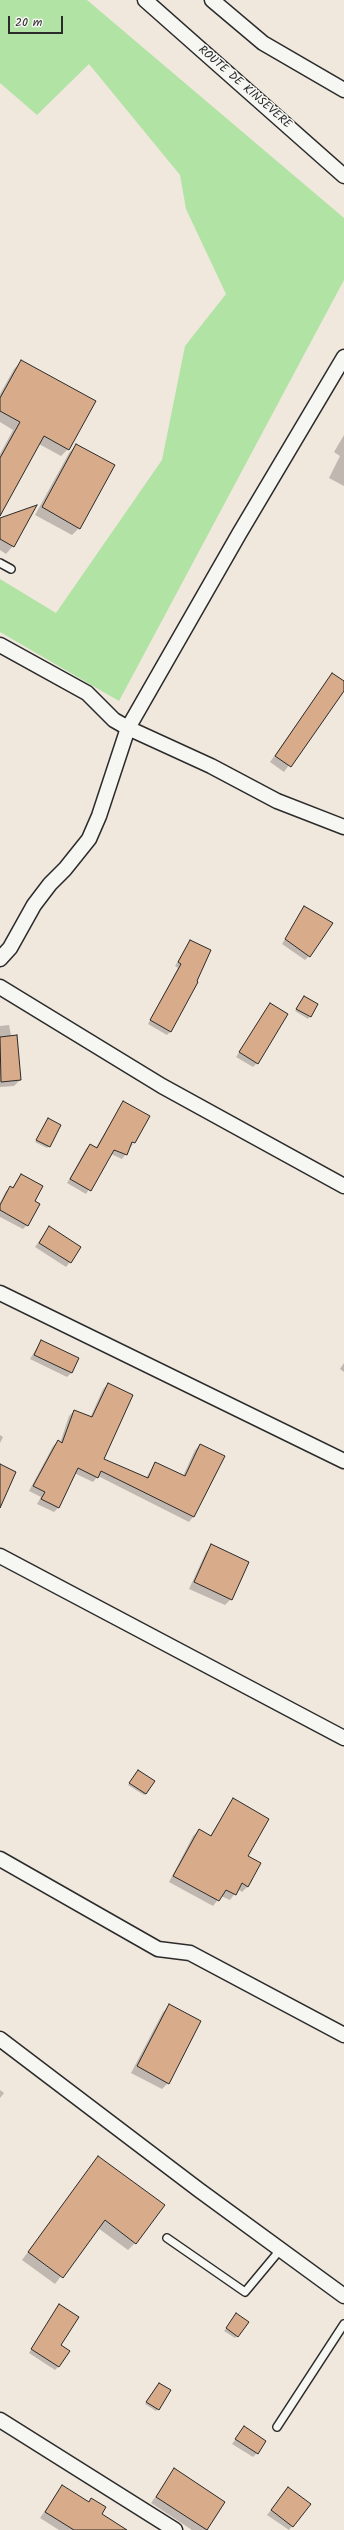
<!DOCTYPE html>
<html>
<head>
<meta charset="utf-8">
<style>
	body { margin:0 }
	#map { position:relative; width:344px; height:2530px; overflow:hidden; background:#f0e7dd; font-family:Kalam,sans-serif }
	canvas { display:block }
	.scale { position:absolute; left:8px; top:16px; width:55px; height:18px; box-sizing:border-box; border:2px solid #2b2b2b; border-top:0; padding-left:5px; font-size:12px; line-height:14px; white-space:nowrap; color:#2b2b2b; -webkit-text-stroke:3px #f6f6f2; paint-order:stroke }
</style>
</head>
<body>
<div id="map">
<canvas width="344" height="2530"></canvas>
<div class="scale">20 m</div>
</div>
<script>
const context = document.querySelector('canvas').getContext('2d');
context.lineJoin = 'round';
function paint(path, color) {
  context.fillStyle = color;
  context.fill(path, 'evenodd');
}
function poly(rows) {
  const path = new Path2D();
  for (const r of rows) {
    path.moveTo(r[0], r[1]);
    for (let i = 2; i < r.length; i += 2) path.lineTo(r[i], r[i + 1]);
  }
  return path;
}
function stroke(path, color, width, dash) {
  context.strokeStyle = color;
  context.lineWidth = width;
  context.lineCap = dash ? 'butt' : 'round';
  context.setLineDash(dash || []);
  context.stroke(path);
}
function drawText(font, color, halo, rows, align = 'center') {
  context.font = font + ' Kalam,sans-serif';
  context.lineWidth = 3;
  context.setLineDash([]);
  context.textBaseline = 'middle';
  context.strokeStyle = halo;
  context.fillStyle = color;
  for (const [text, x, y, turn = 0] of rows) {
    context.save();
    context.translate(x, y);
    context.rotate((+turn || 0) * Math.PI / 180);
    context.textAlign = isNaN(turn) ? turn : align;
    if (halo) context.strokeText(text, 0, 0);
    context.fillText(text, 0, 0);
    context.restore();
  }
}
paint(poly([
	[0,0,87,0,344,218,344,280,119,701,0,632,0,579,56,613,162,460,185,346,226,294,186,209,180,175,89,64,37,115,0,83]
]), '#b0e3a4');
paint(poly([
	[22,361,68,449,61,456,39,444,0,514,0,454,13,430,0,422,0,394,14,369],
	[344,435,344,486,329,478,340,456,334,452],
	[77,445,79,528,72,535,35,515,69,453],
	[0,519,13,546,6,554,0,550],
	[332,674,344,682,344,689,284,772,270,762],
	[305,907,309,956,305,960,282,944],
	[190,941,171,1031,167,1035,148,1024,178,968,175,966],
	[302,999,317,1005,308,1019,295,1011],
	[270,1004,257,1063,253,1067,236,1057],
	[9,1025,20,1080,14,1086,0,1087,0,1026],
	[123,1102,127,1141,133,1144,122,1159,111,1154,86,1194,67,1183,86,1149,90,1145,95,1149],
	[48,1119,49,1146,47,1148,35,1142],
	[21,1175,34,1201,27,1225,23,1229,0,1217,0,1203,6,1191,12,1188],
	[49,1227,70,1262,66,1267,35,1247],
	[41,1341,72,1372,67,1377,30,1359],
	[344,1363,344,1372,340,1369],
	[108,1384,103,1460,146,1478,155,1463,183,1476,195,1450,200,1445,224,1456,193,1517,189,1522,98,1476,93,1482,74,1473,59,1507,54,1512,37,1504,41,1497,29,1491,53,1446,58,1442,60,1443,69,1416,74,1411,90,1418,103,1389],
	[0,1435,3,1437,0,1443],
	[212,1546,231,1599,225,1605,189,1589,206,1552],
	[136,1773,146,1794,144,1795,128,1785],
	[233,1800,247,1857,248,1886,242,1892,238,1889,230,1900,221,1896,213,1906,169,1882,193,1836,199,1830,210,1836],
	[169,2006,168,2083,162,2089,131,2073,163,2012],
	[0,2090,4,2093,0,2098],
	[99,2157,135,2243,128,2250,98,2228,55,2284,22,2260],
	[59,2305,60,2346,58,2367,55,2370,29,2353],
	[235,2316,237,2336,235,2338,224,2331],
	[157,2386,158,2409,156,2411,145,2404],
	[244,2428,257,2453,253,2457,232,2444],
	[174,2470,206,2529,206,2530,192,2530,151,2503],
	[62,2486,100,2515,106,2530,59,2530,40,2518],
	[284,2493,309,2504,289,2530,267,2515]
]), '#0003');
const building = poly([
	[21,360,96,401,69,450,44,436,0,516,0,458,20,422,0,411,0,398,21,360],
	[76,444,115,465,80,529,42,507,76,444],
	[37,505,14,547,0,539,0,518,37,505],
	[332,673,344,681,344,691,291,767,275,756,332,673],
	[304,906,333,923,310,957,285,939,304,906],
	[190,940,211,950,197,981,198,982,171,1032,150,1020,181,964,178,962,190,940],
	[304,996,318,1004,311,1017,296,1009,304,996],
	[270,1003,288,1014,258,1064,239,1052,270,1003],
	[17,1035,21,1080,1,1082,0,1037,17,1035],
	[123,1101,150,1116,135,1143,132,1142,127,1155,114,1150,91,1191,70,1179,90,1144,97,1148,123,1101],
	[48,1118,61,1125,50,1147,36,1140,48,1118],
	[21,1174,43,1186,35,1201,40,1204,28,1226,0,1210,0,1205,10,1186,13,1188,21,1174],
	[49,1226,81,1247,71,1263,39,1243,49,1226],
	[41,1340,79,1358,72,1373,34,1355,41,1340],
	[108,1383,133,1395,104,1459,148,1478,155,1462,185,1476,200,1444,225,1456,194,1517,101,1471,98,1478,78,1468,59,1508,41,1499,45,1492,33,1486,58,1440,62,1443,74,1410,92,1417,108,1383],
	[0,1464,16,1472,0,1508,0,1464],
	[211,1544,249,1562,232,1600,194,1582,211,1544],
	[138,1770,155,1781,146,1794,129,1783,138,1770],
	[233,1798,269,1819,248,1856,261,1863,248,1887,242,1883,236,1895,226,1890,219,1901,173,1876,199,1829,211,1836,233,1798],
	[169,2004,201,2021,169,2084,137,2066,169,2004],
	[98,2156,165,2205,136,2244,105,2220,63,2278,28,2252,98,2156],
	[59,2304,79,2317,61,2345,70,2351,59,2367,31,2349,59,2304],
	[236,2313,249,2322,238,2337,226,2328,236,2313],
	[159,2383,171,2390,159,2410,146,2402,159,2383],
	[244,2426,266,2441,258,2454,235,2439,244,2426],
	[174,2468,225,2502,207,2530,156,2497,174,2468],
	[62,2485,89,2502,91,2498,106,2507,102,2514,127,2530,74,2530,45,2512,62,2485],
	[288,2487,311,2504,293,2527,271,2510,288,2487]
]);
paint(building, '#d8ac8a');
stroke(building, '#2b2b2b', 1);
const service = poly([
	[0,563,11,569],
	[167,2238,245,2292,280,2250],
	[277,2427,344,2324]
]);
const minor = poly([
	[145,0,344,176],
	[212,0,263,43,344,90],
	[0,645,87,693,114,720,128,728,211,766,277,801,344,827],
	[0,959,10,948,34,905,50,884,65,869,89,839,99,816,128,728,239,534,344,357],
	[0,987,162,1086,344,1186],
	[0,1293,344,1461],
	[0,1556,344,1738],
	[0,1859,158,1949,190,1953,344,2035],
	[0,2039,199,2190,344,2296],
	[0,2420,175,2530]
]);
stroke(service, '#2b2b2b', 10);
stroke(minor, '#2b2b2b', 17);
stroke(service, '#f6f6f2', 7);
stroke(minor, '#f6f6f2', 14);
drawText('12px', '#2b2b2b', '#f6f6f2', [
	["ROUTE DE KINSEVERE",244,88,41]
]);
</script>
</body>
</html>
